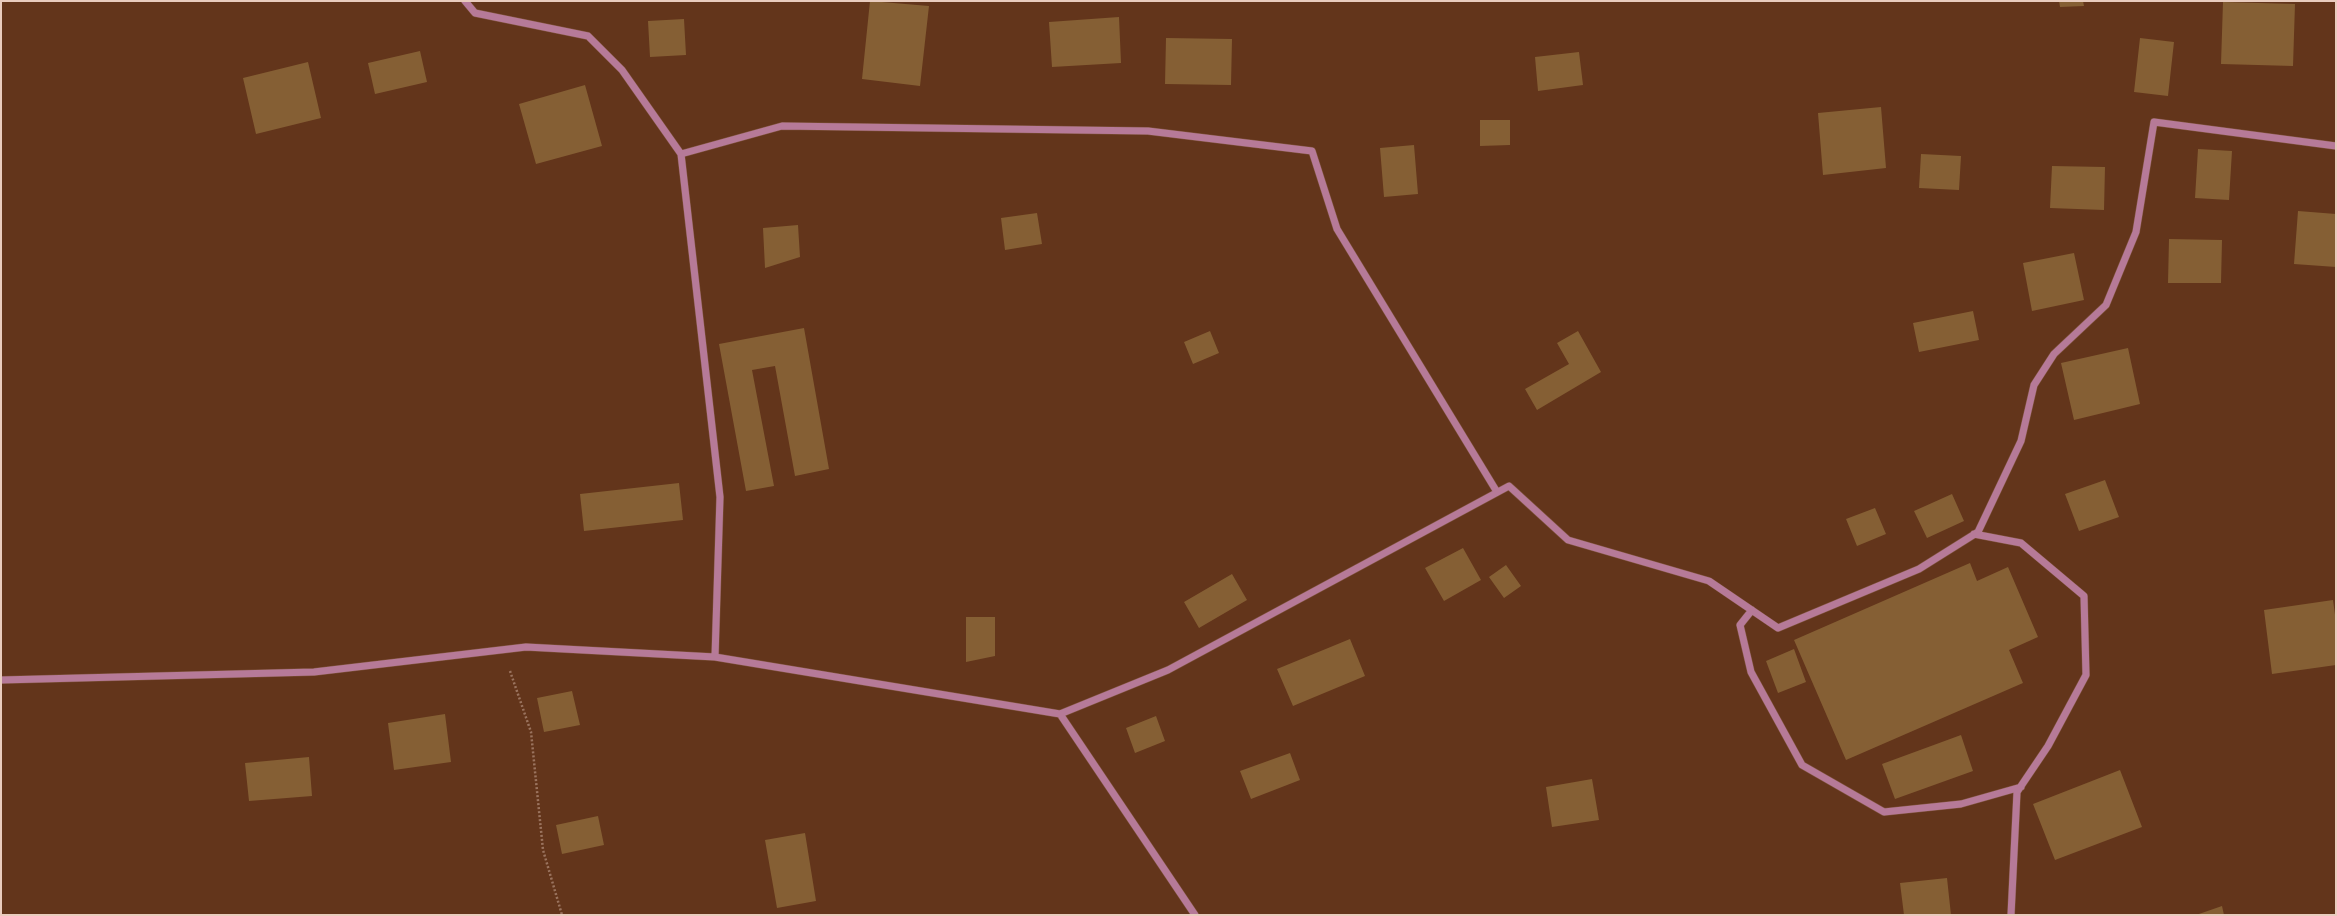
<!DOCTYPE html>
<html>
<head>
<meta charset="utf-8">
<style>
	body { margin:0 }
	#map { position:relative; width:2337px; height:916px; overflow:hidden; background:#63351b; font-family:"Asap Condensed",sans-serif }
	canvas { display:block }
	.frame { position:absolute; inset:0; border:2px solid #e9ccbe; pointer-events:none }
</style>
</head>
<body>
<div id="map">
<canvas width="2337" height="916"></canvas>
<div class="frame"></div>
</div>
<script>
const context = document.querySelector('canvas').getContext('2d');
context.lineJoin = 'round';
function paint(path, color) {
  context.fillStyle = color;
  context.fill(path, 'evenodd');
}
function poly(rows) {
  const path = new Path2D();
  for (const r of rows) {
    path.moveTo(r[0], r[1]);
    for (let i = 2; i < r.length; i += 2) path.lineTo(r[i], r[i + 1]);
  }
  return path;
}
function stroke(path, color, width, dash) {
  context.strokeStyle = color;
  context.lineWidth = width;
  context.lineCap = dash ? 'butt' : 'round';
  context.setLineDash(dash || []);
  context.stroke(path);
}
paint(poly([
	[870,1,929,6,920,86,862,79],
	[2059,1,2083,1,2084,6,2060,7],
	[2223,2,2295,4,2293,66,2221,64],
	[1119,17,1121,63,1052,67,1049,22],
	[684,19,686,55,650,57,648,21],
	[1166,38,1232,39,1231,85,1165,84],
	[2140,38,2174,42,2168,96,2134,92],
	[420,51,427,82,375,94,368,63],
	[1579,52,1583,85,1538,91,1535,57],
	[308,62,321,118,256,134,243,78],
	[585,85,602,146,536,164,519,104],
	[1881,107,1886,168,1823,175,1818,113],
	[1480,120,1510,120,1510,145,1480,146],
	[1414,145,1418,194,1384,197,1380,148],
	[2198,149,2232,151,2229,200,2195,198],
	[1921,154,1961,156,1959,190,1919,188],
	[2052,166,2105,167,2104,210,2050,208],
	[2298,211,2336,214,2336,267,2294,264],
	[1037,213,1042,244,1005,250,1001,218],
	[798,225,800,257,765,268,763,228],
	[2169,239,2222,240,2221,283,2168,283],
	[2074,253,2084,300,2032,311,2023,263],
	[1973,311,1979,340,1919,352,1913,323],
	[804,328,829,469,795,476,775,366,752,370,774,486,746,491,719,344],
	[1210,331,1219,353,1193,364,1184,342],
	[1578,331,1601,372,1537,410,1525,389,1569,364,1557,343],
	[2128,348,2140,404,2074,420,2061,363],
	[2105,480,2119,517,2079,531,2065,494],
	[679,483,683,520,584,531,580,494],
	[1952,494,1964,521,1927,538,1914,511],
	[1875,508,1886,534,1857,546,1846,519],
	[1463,548,1481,580,1444,601,1425,568],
	[1970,563,1977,581,2008,567,2038,637,2009,650,2023,683,1846,760,1794,640],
	[1506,565,1521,586,1504,598,1489,577],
	[1232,574,1247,600,1199,628,1184,602],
	[2333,600,2336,622,2336,665,2272,674,2264,610],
	[966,617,995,617,995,656,966,662],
	[1350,639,1365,676,1293,706,1277,669],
	[1794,649,1806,682,1778,693,1766,661],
	[572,691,580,725,544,732,537,698],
	[445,714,451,762,394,770,388,723],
	[1156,716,1165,741,1135,753,1126,728],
	[1961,735,1973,771,1895,799,1882,764],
	[1290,753,1300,780,1251,799,1240,771],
	[309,757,312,796,249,801,245,763],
	[2120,770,2142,827,2055,860,2033,804],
	[1592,779,1599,820,1552,827,1546,787],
	[598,816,604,845,562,854,556,825],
	[805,833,816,901,777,908,765,840],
	[1947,878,1951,915,1904,915,1900,883],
	[2222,906,2224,915,2196,915]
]), '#855f34');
const minor = poly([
	[465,1,475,13,588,36,622,70,681,154,720,497,715,657],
	[681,154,782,126,1148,131,1312,151,1337,229,1497,492],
	[1974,534,2021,543,2084,596,2086,675,2048,746,2017,792,2011,915],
	[1752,610,1740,625,1751,672,1802,765,1884,812,1961,804,2021,787],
	[1,680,314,672,526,647,715,657,1060,714,1195,915],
	[1060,714,1168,670,1509,486,1568,540,1709,581,1778,628,1919,569,1978,532,2021,441,2034,385,2054,354,2106,305,2136,232,2154,122,2336,146]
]);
stroke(minor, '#7e533c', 8);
stroke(poly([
	[510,671,531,732,543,850,562,915]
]), '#9a735e', 2.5, [2, 2]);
stroke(minor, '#b67a98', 7);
</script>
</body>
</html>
